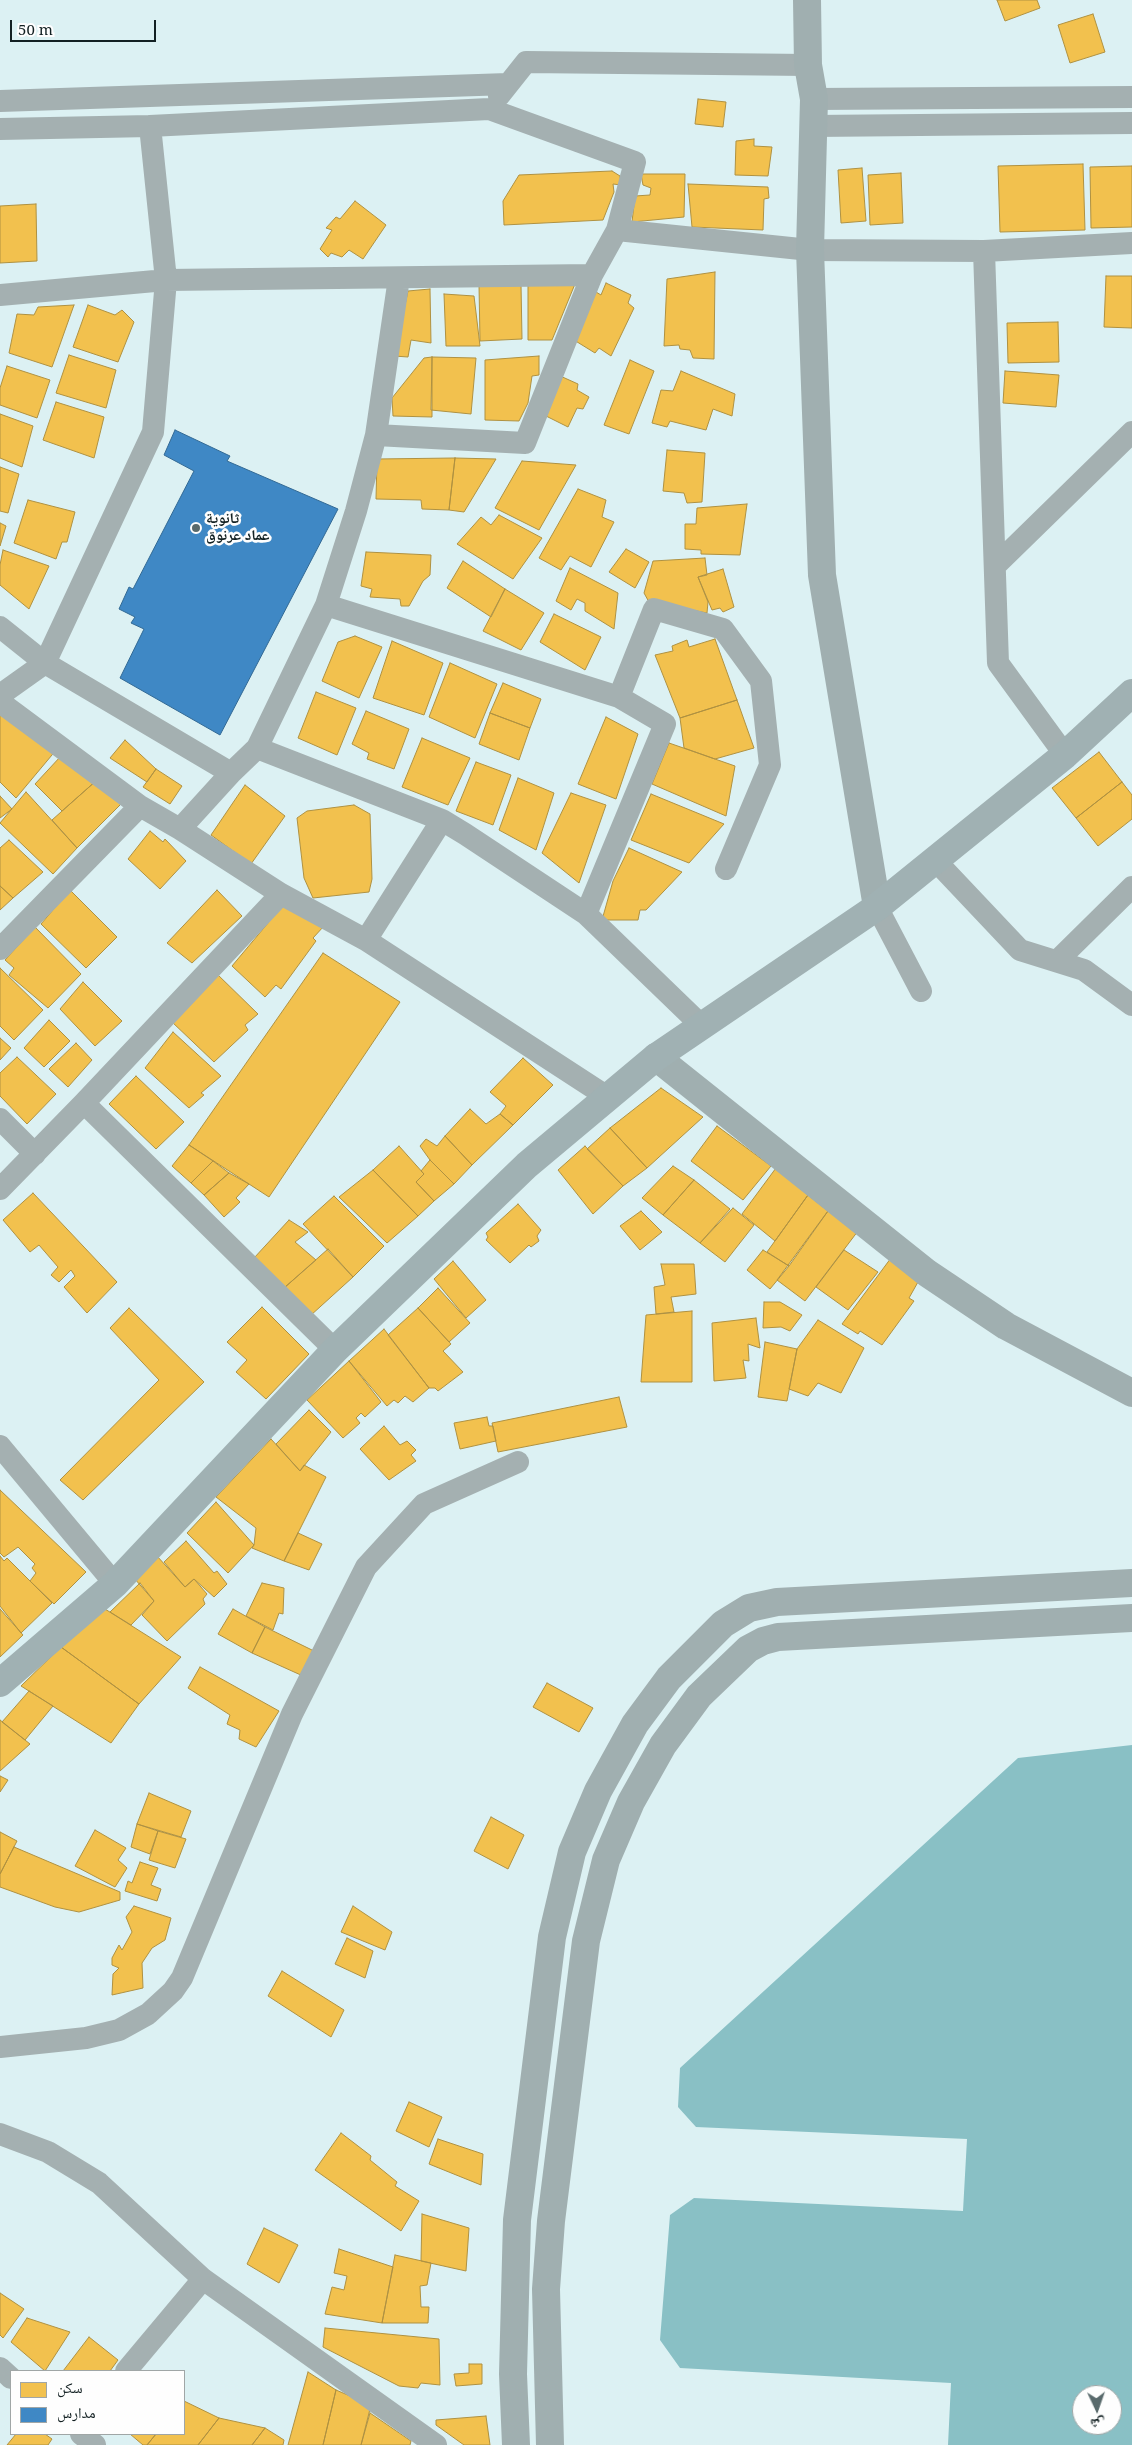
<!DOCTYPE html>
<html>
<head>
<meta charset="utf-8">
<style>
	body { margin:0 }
	#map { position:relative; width:1132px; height:2445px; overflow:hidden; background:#dcf1f3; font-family:"Noto Serif","Noto Naskh Arabic",serif }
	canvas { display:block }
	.legend { position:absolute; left:10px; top:2370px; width:175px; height:65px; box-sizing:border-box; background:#fefefe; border:1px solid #a0a6a6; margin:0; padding:6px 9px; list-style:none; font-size:15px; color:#132123 }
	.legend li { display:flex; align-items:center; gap:10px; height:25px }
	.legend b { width:25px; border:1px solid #a0a6a6 }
	.north { position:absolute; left:1072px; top:2385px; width:50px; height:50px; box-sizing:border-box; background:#fefefe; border:1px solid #a0a6a6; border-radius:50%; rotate:177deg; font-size:14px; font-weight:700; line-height:20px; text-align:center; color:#132123 }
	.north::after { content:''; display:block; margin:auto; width:18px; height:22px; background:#596a6c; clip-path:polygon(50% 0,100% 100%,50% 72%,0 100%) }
	.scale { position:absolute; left:10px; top:20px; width:146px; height:22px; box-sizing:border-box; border:2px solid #132123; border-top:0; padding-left:6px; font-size:15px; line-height:18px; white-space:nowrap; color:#132123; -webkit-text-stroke:4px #fefefe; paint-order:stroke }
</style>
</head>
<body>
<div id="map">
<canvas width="1132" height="2445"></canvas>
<ul class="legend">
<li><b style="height:14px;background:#f2c14e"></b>سكن</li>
<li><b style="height:14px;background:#3f88c5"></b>مدارس</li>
</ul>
<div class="north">ش</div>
<div class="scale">50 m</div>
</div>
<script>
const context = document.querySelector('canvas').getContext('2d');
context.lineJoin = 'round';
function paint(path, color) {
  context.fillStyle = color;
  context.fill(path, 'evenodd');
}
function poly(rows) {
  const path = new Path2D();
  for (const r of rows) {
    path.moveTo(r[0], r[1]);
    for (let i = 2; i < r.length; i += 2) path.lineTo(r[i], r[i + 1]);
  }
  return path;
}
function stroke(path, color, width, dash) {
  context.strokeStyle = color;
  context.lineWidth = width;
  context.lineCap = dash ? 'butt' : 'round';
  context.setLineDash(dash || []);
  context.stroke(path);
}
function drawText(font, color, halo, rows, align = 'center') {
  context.font = font + ' "Noto Serif","Noto Naskh Arabic",serif';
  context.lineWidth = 5;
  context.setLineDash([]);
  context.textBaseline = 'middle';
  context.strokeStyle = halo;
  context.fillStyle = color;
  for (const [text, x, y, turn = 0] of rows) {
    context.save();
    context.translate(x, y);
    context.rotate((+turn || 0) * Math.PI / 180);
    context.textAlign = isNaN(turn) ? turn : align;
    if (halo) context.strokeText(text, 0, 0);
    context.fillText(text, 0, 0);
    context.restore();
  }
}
paint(poly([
	[1132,1745,1132,2445,948,2445,951,2383,680,2368,660,2340,670,2215,694,2198,963,2211,967,2139,696,2127,678,2107,680,2068,1018,1758],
	[1082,2395,1112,2395,1112,2425,1082,2425]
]), '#89c0c5');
const homes = poly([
	[997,0,1037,0,1040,8,1005,21,997,0],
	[1093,14,1105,52,1070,63,1058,25,1093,14],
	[698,99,726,102,723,127,695,124,698,99],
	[754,139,754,146,772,147,768,176,735,175,736,141,754,139],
	[1083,164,1085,230,1000,232,998,166,1083,164],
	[1132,166,1132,227,1091,228,1090,167,1132,166],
	[862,168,866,221,841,223,838,170,862,168],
	[612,171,620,176,621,185,613,184,614,192,603,220,504,225,503,201,519,175,612,171],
	[901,173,903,223,870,225,868,175,901,173],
	[641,174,685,174,684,217,632,222,635,196,650,195,651,188,643,185,641,174],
	[688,184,768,187,769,198,764,199,763,230,692,227,688,184],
	[355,201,386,225,363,259,349,250,342,257,331,253,328,257,320,249,332,230,326,228,336,217,340,219,355,201],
	[36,204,37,261,0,263,0,206,36,204],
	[715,272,714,359,693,358,690,350,680,349,679,345,664,346,667,279,715,272],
	[1106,276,1132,276,1132,328,1104,327,1106,276],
	[528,283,575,284,552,340,528,340,528,283],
	[606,283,631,295,628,303,634,308,611,356,599,348,595,353,574,340,596,292,601,295,606,283],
	[521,284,522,339,480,341,479,285,521,284],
	[430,289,431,343,411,340,408,357,394,356,408,291,430,289],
	[444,294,474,296,480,346,446,346,444,294],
	[74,305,52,367,9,353,17,314,34,315,38,307,74,305],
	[88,305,115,315,122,310,134,322,118,362,73,347,88,305],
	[1058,322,1059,362,1008,363,1007,323,1058,322],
	[69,355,116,370,106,408,56,393,69,355],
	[539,356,539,375,532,376,528,403,519,421,485,420,485,360,539,356],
	[432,357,432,417,393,416,392,398,424,358,432,357],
	[432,357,476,358,471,414,431,410,432,357],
	[630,360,654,371,629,434,604,425,630,360],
	[7,366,50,380,37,418,0,405,0,388,7,366],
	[681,371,735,394,732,416,713,409,706,430,670,421,667,427,652,423,661,390,673,391,681,371],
	[1005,371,1059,375,1056,407,1003,403,1005,371],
	[558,375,578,384,577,390,589,397,583,409,577,408,568,427,544,415,558,375],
	[56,402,104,417,94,458,43,440,56,402],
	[0,414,33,426,22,467,0,458,0,414],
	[667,450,705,453,702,502,687,503,684,493,663,491,667,450],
	[455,458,496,459,464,512,449,510,455,458],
	[455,458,449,510,422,509,421,500,376,499,377,459,455,458],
	[522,461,576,465,539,530,495,508,522,461],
	[0,467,19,474,8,513,0,511,0,467],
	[578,489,606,500,602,517,614,522,591,567,570,556,561,570,539,558,578,489],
	[28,500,75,512,67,542,62,542,56,559,14,543,28,500],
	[747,504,740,555,701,554,701,550,685,549,685,524,696,524,697,508,747,504],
	[499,515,542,538,513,579,457,544,481,517,491,525,499,515],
	[0,523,6,526,0,546,0,523],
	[626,549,649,562,635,588,609,572,626,549],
	[3,550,49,566,29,609,0,585,0,565,3,550],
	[366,552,431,555,430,575,423,581,409,606,401,606,400,599,370,597,372,589,361,586,366,552],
	[705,558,707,575,698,577,708,602,707,613,649,602,644,593,653,561,705,558],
	[463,561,505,589,491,617,447,588,463,561],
	[570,568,618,593,614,629,585,611,585,603,577,599,571,610,556,601,570,568],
	[723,569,734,607,723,612,720,608,712,610,698,577,723,569],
	[505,589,544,613,521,650,483,631,505,589],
	[554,614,601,637,585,670,540,642,554,614],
	[355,636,382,647,359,698,322,681,338,642,355,636],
	[715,639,737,700,680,718,655,655,673,651,672,646,687,640,689,647,715,639],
	[392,641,443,663,424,715,373,698,392,641],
	[450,663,497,684,475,738,429,717,450,663],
	[503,683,541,699,530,728,490,713,503,683],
	[316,692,356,708,337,755,298,738,316,692],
	[737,700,754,748,715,759,684,748,680,718,737,700],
	[0,710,57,749,16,798,0,782,0,710],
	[366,711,409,729,394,769,367,759,369,753,352,744,366,711],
	[490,713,530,728,519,760,479,744,490,713],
	[606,717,638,734,616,799,578,784,606,717],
	[422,738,470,758,448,805,402,787,422,738],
	[125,740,156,769,147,782,110,758,125,740],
	[669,743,735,766,726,816,652,784,669,743],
	[1099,752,1122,782,1076,818,1052,788,1099,752],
	[61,756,97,780,62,811,35,784,61,756],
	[476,762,511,775,493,825,456,811,476,762],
	[156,769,182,786,170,804,143,787,156,769],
	[518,778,554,793,536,850,499,830,518,778],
	[97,780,123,802,77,848,52,820,97,780],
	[1122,782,1132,795,1132,819,1098,846,1076,818,1122,782],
	[245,785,285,816,251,864,211,835,245,785],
	[26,792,77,848,53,874,0,823,26,792],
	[571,793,606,805,579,883,542,853,571,793],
	[651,794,724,824,689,863,631,840,651,794],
	[0,796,12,809,0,818,0,796],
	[354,805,370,814,372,879,369,892,313,898,304,878,297,818,307,811,354,805],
	[150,831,163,842,165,839,186,861,160,889,128,859,150,831],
	[9,840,43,872,13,898,0,886,0,848,9,840],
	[629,848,682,872,646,910,640,910,638,920,602,920,613,881,629,848],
	[0,886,13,898,0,910,0,886],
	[70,890,117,937,86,968,41,924,70,890],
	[217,890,242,916,192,963,167,943,217,890],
	[282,898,324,926,313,938,316,941,281,989,276,985,265,997,232,966,268,923,282,898],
	[35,927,81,974,48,1008,9,975,14,968,5,960,35,927],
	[323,953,400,1002,269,1197,189,1145,323,953],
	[0,968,43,1010,14,1040,0,1026,0,968],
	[216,973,258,1014,245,1025,248,1030,214,1062,172,1022,216,973],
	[83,982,122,1021,95,1046,60,1009,83,982],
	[49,1020,70,1041,44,1067,24,1048,49,1020],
	[173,1032,221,1076,201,1093,204,1095,189,1108,145,1068,173,1032],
	[0,1038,11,1048,0,1060,0,1038],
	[76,1043,92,1060,68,1087,49,1069,76,1043],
	[17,1057,56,1094,27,1124,0,1096,0,1073,17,1057],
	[523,1058,553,1085,513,1125,500,1114,506,1106,490,1092,523,1058],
	[136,1076,184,1122,156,1149,109,1104,136,1076],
	[661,1088,703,1117,647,1168,610,1128,661,1088],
	[470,1109,486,1124,500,1114,513,1125,472,1165,445,1136,470,1109],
	[717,1126,771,1166,743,1200,691,1161,717,1126],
	[610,1128,647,1168,623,1186,587,1149,610,1128],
	[445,1136,472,1165,454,1184,430,1160,420,1146,426,1139,437,1146,445,1136],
	[189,1145,213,1161,191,1183,172,1166,189,1145],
	[399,1146,424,1174,416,1182,434,1201,418,1216,373,1170,399,1146],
	[585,1146,623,1186,593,1214,558,1170,585,1146],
	[430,1160,454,1184,434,1201,416,1182,424,1174,421,1171,430,1160],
	[213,1161,229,1173,204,1195,191,1183,213,1161],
	[673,1166,694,1180,663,1215,642,1198,673,1166],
	[776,1168,808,1195,775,1241,742,1214,776,1168],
	[373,1170,418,1216,387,1243,339,1197,373,1170],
	[229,1173,249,1184,236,1198,240,1202,224,1217,204,1195,229,1173],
	[694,1180,730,1209,700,1243,663,1215,694,1180],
	[33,1193,117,1282,87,1313,64,1287,75,1276,71,1270,59,1282,51,1275,58,1267,39,1245,30,1252,3,1220,33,1193],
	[808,1195,828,1211,789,1266,767,1252,808,1195],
	[334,1196,384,1246,353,1277,303,1224,334,1196],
	[518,1204,541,1230,537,1236,539,1241,531,1247,529,1245,510,1263,486,1240,488,1237,486,1233,518,1204],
	[733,1208,754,1225,725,1262,700,1243,733,1208],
	[641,1211,662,1232,640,1250,620,1226,641,1211],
	[828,1211,858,1231,805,1301,777,1280,828,1211],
	[289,1220,308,1232,295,1242,316,1260,284,1288,254,1258,289,1220],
	[328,1249,353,1277,310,1316,284,1288,328,1249],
	[763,1250,789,1266,770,1289,747,1270,763,1250],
	[844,1250,878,1272,848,1310,816,1287,844,1250],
	[891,1258,918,1282,909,1298,914,1301,882,1345,860,1331,858,1334,842,1324,891,1258],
	[453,1261,486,1300,466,1318,434,1279,453,1261],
	[661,1264,694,1264,696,1294,671,1297,674,1312,656,1314,654,1287,665,1285,661,1264],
	[438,1288,470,1323,449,1342,418,1308,438,1288],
	[764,1302,780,1302,802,1315,790,1331,781,1327,763,1328,764,1302],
	[262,1307,309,1354,266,1399,236,1372,247,1360,227,1342,262,1307],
	[129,1308,204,1382,83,1500,60,1480,159,1380,110,1328,129,1308],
	[418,1308,451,1344,443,1351,463,1372,438,1391,435,1388,429,1388,388,1335,418,1308],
	[692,1311,692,1382,641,1382,646,1315,692,1311],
	[756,1318,760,1348,748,1344,749,1361,743,1360,746,1378,714,1381,712,1323,756,1318],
	[818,1320,864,1348,841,1393,818,1383,808,1396,789,1389,797,1349,818,1320],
	[384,1329,429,1388,413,1402,405,1396,398,1403,394,1400,387,1406,349,1361,384,1329],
	[765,1342,797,1349,787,1401,758,1397,765,1342],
	[349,1361,381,1402,365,1417,361,1413,356,1418,360,1423,343,1438,307,1400,349,1361],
	[619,1397,627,1427,498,1452,492,1423,619,1397],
	[309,1410,331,1432,300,1471,276,1444,309,1410],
	[487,1417,489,1426,493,1426,496,1441,460,1449,454,1423,487,1417],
	[384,1426,400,1445,407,1441,416,1450,411,1455,416,1461,389,1480,360,1449,384,1426],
	[271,1439,300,1471,304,1465,326,1477,284,1561,252,1548,254,1545,256,1528,216,1497,271,1439],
	[0,1490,86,1572,54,1604,30,1581,36,1573,32,1568,35,1564,18,1547,4,1557,0,1553,0,1490],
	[216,1502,254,1545,228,1573,187,1533,216,1502],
	[298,1533,322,1544,309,1570,284,1561,298,1533],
	[186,1541,214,1573,217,1571,227,1584,214,1597,194,1579,185,1587,164,1562,186,1541],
	[0,1556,4,1561,7,1558,52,1603,21,1633,0,1606,0,1556],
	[157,1556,185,1587,194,1579,207,1594,203,1599,205,1604,167,1641,142,1615,154,1601,134,1578,157,1556],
	[140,1583,154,1601,131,1625,110,1612,140,1583],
	[262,1583,284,1588,283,1614,279,1613,273,1630,246,1616,262,1583],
	[0,1609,23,1635,0,1657,0,1609],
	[105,1609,181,1657,139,1704,61,1647,105,1609],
	[233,1609,265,1627,252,1653,218,1634,233,1609],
	[265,1627,314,1651,303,1676,252,1653,265,1627],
	[61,1647,139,1704,111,1743,21,1686,61,1647],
	[200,1667,279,1711,256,1747,239,1739,240,1730,227,1724,230,1715,188,1688,200,1667],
	[547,1683,593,1708,579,1732,533,1707,547,1683],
	[29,1691,53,1706,25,1740,2,1722,29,1691],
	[0,1720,30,1744,0,1771,0,1720],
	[0,1776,8,1780,0,1792,0,1776],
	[149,1793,191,1811,181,1837,137,1824,149,1793],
	[491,1817,524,1835,508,1869,474,1851,491,1817],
	[137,1824,158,1831,150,1854,131,1847,137,1824],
	[95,1830,126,1848,118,1860,127,1868,115,1887,75,1866,95,1830],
	[158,1831,186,1839,175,1868,149,1860,158,1831],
	[0,1832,17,1841,0,1874,0,1832],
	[14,1847,120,1892,120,1900,79,1912,55,1907,0,1887,0,1874,14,1847],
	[140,1862,158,1868,151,1885,161,1889,157,1901,125,1891,128,1881,132,1883,140,1862],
	[134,1906,171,1918,165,1940,152,1948,142,1963,143,1988,112,1995,113,1974,119,1968,112,1965,112,1958,119,1945,122,1950,132,1932,126,1917,134,1906],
	[353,1906,392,1932,385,1950,341,1932,353,1906],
	[347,1938,373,1951,365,1978,335,1964,347,1938],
	[282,1971,344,2010,331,2037,268,1996,282,1971],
	[409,2102,442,2117,429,2147,396,2131,409,2102],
	[341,2133,371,2156,370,2160,397,2182,395,2186,419,2201,401,2231,315,2170,341,2133],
	[438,2139,483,2154,481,2185,429,2164,438,2139],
	[422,2214,469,2228,466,2271,421,2261,422,2214],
	[264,2228,298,2245,279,2283,247,2264,264,2228],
	[339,2249,393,2267,382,2323,325,2314,332,2287,344,2290,347,2276,334,2273,339,2249],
	[395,2255,431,2263,427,2285,420,2286,421,2307,429,2307,428,2323,382,2323,395,2255],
	[0,2293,24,2309,3,2338,0,2335,0,2293],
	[27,2318,70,2332,45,2371,11,2342,27,2318],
	[325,2328,439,2339,440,2385,421,2383,418,2388,399,2386,323,2347,325,2328],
	[89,2337,118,2360,110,2371,63,2371,89,2337],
	[469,2364,482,2364,482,2384,456,2386,454,2374,469,2373,469,2364],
	[308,2372,336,2390,323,2445,288,2445,308,2372],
	[336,2390,371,2405,361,2445,323,2445,336,2390],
	[184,2401,219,2418,198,2445,147,2445,156,2434,184,2434,184,2401],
	[370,2413,411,2441,410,2445,361,2445,370,2413],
	[486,2416,490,2445,464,2445,436,2425,436,2420,486,2416],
	[219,2418,265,2428,252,2445,198,2445,219,2418],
	[265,2428,284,2440,283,2445,252,2445,265,2428],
	[16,2434,45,2434,52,2439,48,2445,7,2445,16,2434],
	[130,2434,156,2434,147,2445,143,2445,130,2434]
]);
paint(homes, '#f2c14e');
stroke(homes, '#af9141', 1);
const schools = poly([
	[175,430,230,456,227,461,338,509,220,735,120,678,144,629,131,623,135,617,119,609,129,587,133,589,194,471,164,455,175,430]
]);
paint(schools, '#3f88c5');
stroke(schools, '#326994', 1);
stroke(poly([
	[499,96,526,62,808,65],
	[814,99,1132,97],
	[0,101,508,84],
	[813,126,1132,123],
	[0,129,150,126,489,109,635,162,617,230,592,275,525,443,376,435,356,511,326,605,257,748,231,773,180,829],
	[617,230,810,250,984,251,1132,243],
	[984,251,998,663,1065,755],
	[0,295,166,280,592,275],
	[376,435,399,278],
	[996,565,1132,432],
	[326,605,619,697,665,724,586,914],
	[0,627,45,663,231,773],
	[0,695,45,663,153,432,166,280,150,126],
	[619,697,654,609,723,629,761,681,770,765,726,869],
	[0,702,140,806,180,829,281,894,366,940,609,1098],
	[257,748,442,820,465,834,586,914,703,1027],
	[934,859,1020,950,1084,970,1132,1005],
	[877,907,921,991],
	[366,940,442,820],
	[0,949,140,806],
	[1057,961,1132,887],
	[84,1103,335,1350],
	[0,1119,35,1154],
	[0,1189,84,1103,281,894],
	[0,1446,115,1584],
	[0,2047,86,2038,119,2030,148,2014,173,1991,182,1978,292,1714,366,1567,424,1504,518,1462],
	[0,2134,48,2152,99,2183,203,2279,436,2445],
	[0,2368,11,2378],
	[126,2371,203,2279],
	[81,2434,95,2445]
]), '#a4b0b1', 22);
stroke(poly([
	[807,0,808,65,814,99,810,250,822,575,877,907],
	[656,1057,927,1273,1006,1326,1132,1393],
	[516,2445,513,2374,517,2220,552,1937,572,1852,598,1791,635,1724,669,1678,723,1624,749,1608,777,1602,1132,1583],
	[550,2445,546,2289,551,2221,586,1941,606,1860,631,1802,663,1745,699,1696,748,1649,763,1641,778,1637,1132,1618]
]), '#a0afb0', 28);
stroke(poly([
	[0,1683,115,1584,335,1350,527,1165,656,1057,877,907,1065,755,1132,693]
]), '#a0b1b3', 28);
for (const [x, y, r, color] of [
	[196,528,5,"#596a6c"]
]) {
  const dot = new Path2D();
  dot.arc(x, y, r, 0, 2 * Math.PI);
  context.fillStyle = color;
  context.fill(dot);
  stroke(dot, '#fefefe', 2);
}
drawText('bold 15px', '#132123', '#fefefe', [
	["ثانوية",206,519],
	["عماد عرنوق",206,536]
], 'left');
</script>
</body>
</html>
